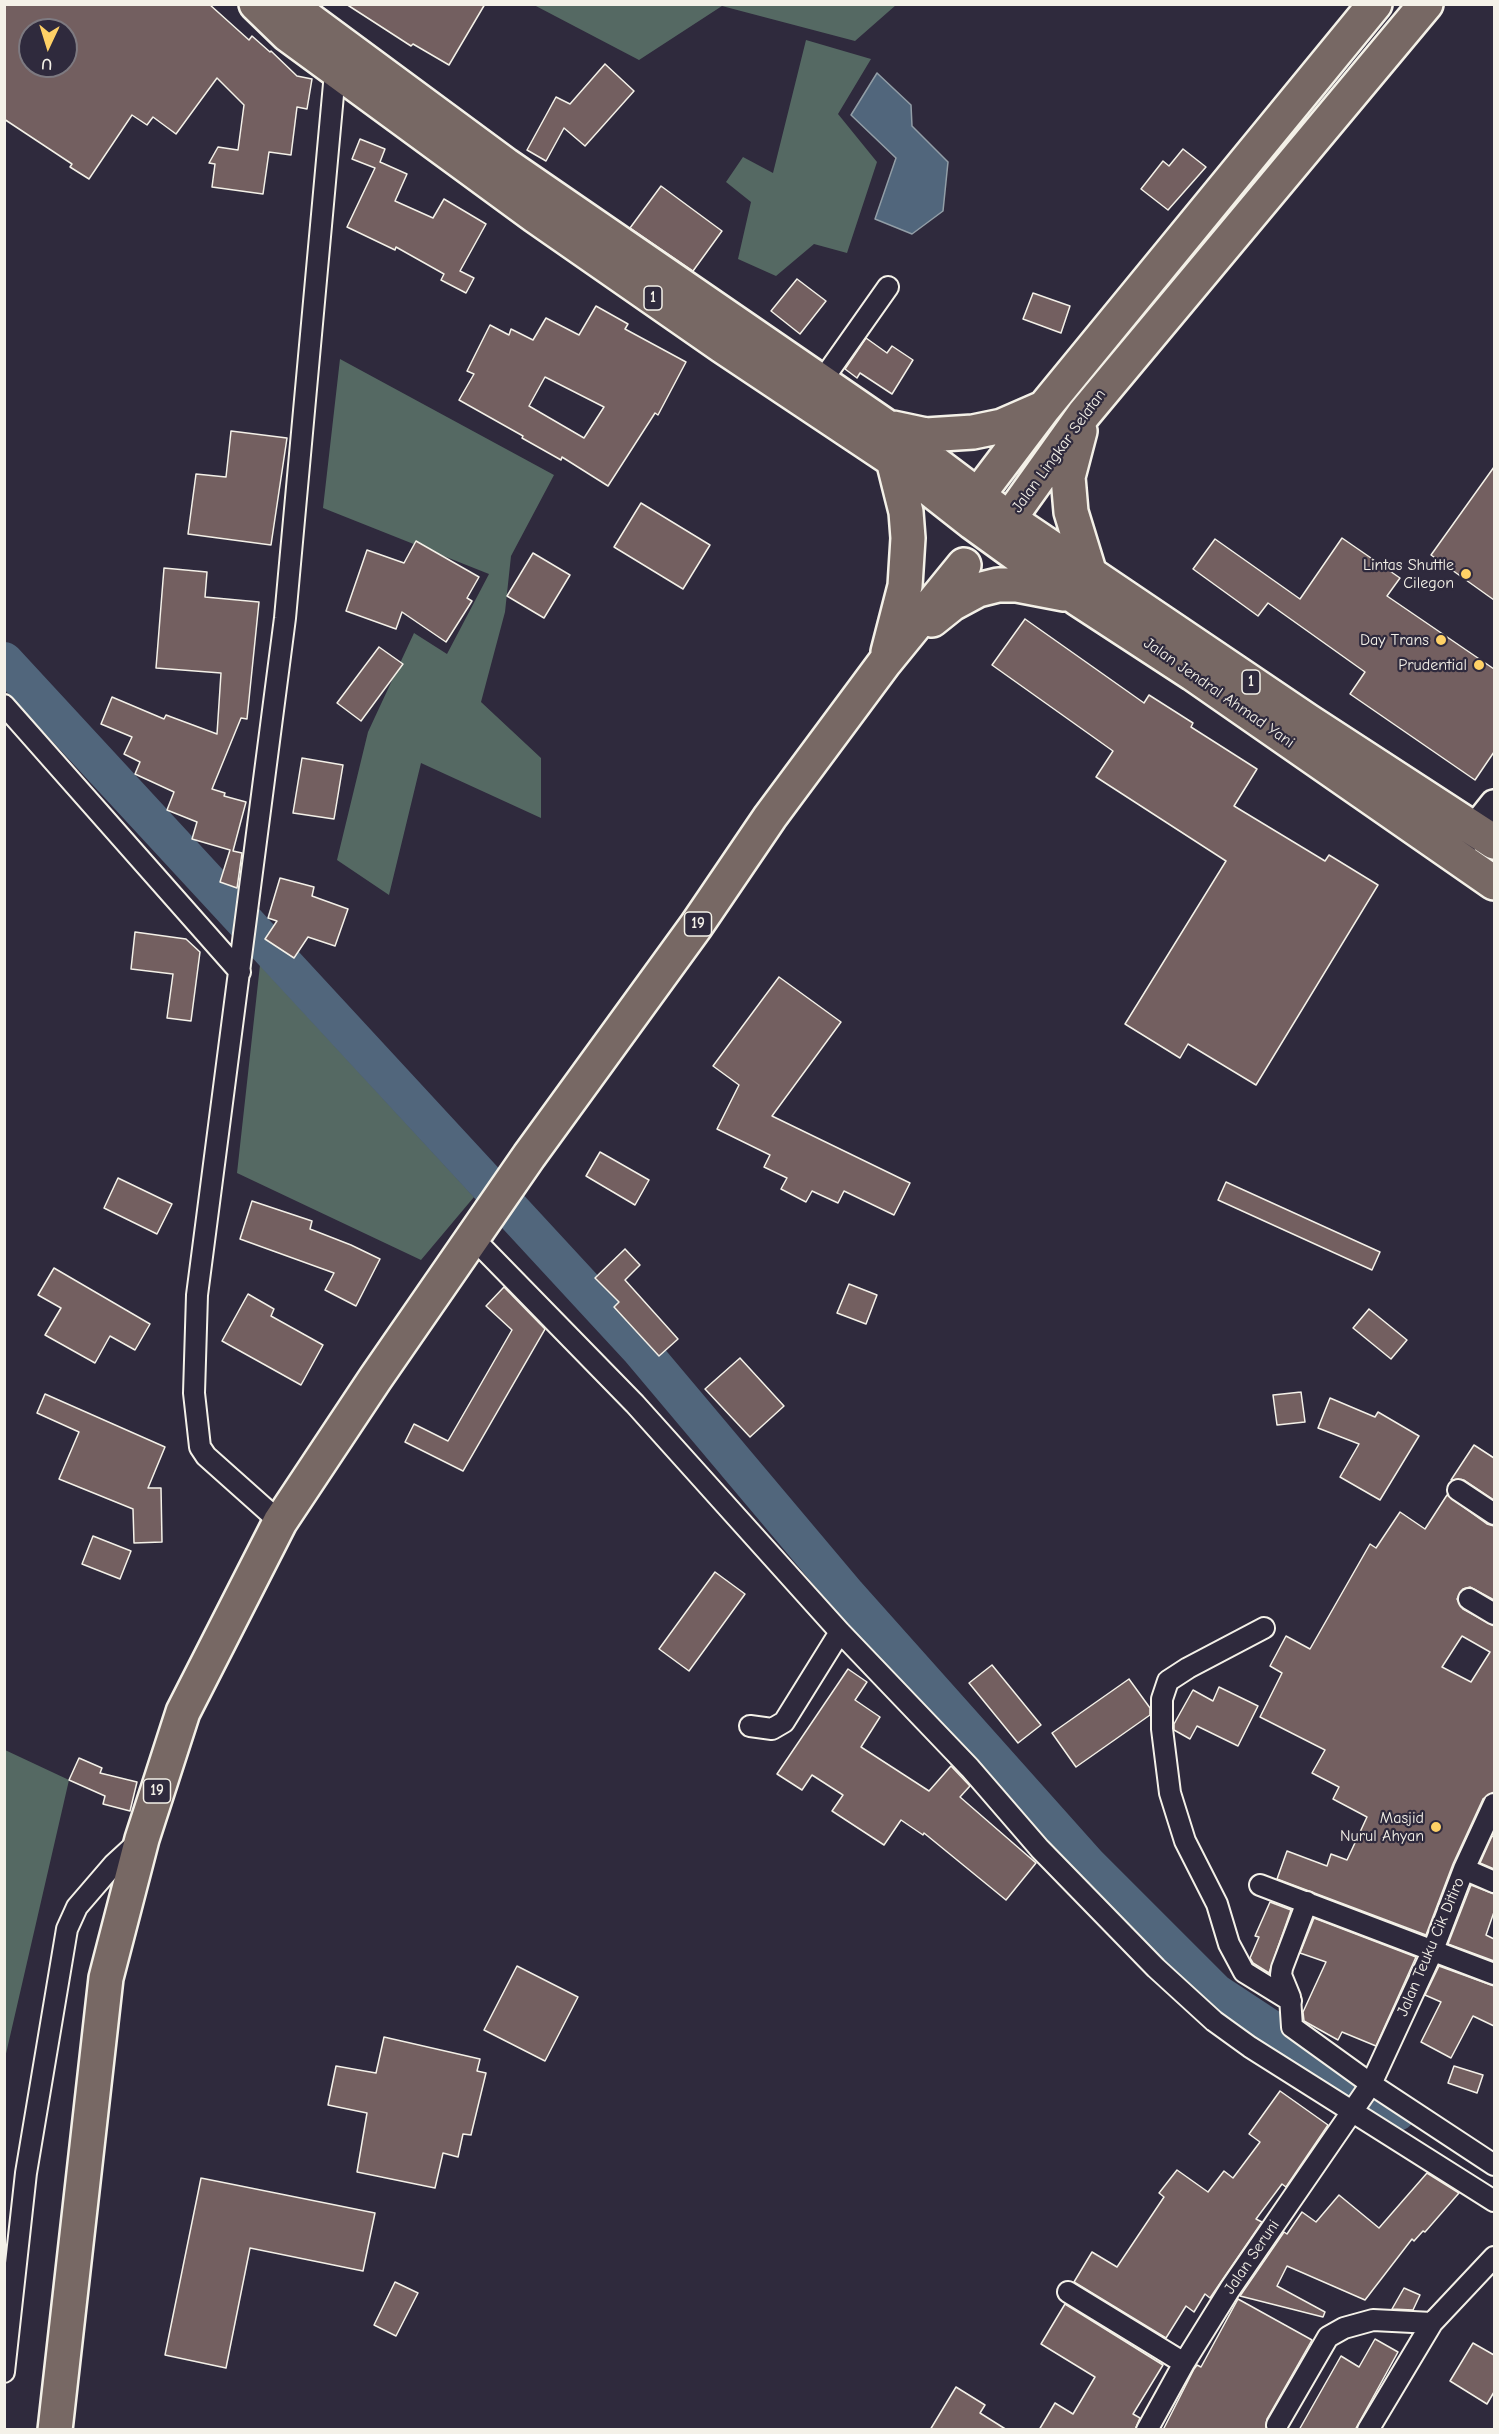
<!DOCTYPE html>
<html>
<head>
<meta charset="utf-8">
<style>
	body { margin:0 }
	#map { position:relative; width:1499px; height:2434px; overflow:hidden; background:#2f2a3d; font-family:"Comic Neue",sans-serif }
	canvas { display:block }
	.frame { position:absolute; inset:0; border:6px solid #f4f1e8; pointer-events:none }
	.north { position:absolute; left:18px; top:18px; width:60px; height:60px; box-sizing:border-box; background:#2f2a3d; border:2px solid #7e7a81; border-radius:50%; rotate:184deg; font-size:16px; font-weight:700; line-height:24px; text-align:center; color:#f4f1e8 }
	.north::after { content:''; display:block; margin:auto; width:21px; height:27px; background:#ffd166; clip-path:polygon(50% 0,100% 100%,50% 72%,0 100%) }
</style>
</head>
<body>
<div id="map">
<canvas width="1499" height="2434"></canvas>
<div class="frame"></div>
<div class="north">U</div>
</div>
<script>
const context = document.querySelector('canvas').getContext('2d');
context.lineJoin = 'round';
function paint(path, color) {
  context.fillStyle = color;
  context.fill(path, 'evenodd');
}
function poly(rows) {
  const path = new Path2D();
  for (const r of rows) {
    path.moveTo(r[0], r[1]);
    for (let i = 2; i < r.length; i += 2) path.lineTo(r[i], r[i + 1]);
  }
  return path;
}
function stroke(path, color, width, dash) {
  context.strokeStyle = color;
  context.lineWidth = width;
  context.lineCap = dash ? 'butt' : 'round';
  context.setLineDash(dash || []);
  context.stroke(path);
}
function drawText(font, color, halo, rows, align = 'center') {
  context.font = font + ' "Comic Neue",sans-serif';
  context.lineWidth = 4.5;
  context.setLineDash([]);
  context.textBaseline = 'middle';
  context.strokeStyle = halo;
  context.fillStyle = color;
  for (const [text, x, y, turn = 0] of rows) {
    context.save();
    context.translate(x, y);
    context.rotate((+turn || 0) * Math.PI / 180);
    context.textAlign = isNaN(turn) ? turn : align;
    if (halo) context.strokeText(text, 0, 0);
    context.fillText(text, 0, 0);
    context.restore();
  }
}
paint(poly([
	[534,5,896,5,855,41,722,6,639,60],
	[806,40,871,59,838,114,877,162,847,253,814,244,776,276,738,259,751,202,726,182,743,157,773,173],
	[340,359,554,475,511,556,505,612,481,702,541,758,541,818,421,763,389,895,337,860,368,732,414,633,447,654,489,574,323,508],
	[260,965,474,1197,421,1260,237,1173],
	[5,1750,69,1780,5,2058]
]), '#556963');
const water = poly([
	[877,73,911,105,912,126,948,162,943,211,912,234,875,219,896,158,851,115,877,73]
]);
paint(water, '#51667c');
stroke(water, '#929ea7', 1.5);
stroke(poly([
	[4,661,639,1348,847,1595,1087,1864,1215,1992,1397,2112]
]), '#51667c', 38);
const building = poly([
	[4,4,209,4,249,40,252,36,270,52,271,51,297,76,312,79,307,109,297,107,291,155,269,152,263,194,212,187,215,164,209,163,218,147,238,150,244,105,217,78,176,134,153,117,147,125,132,115,89,179,70,167,72,164,4,119,4,4],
	[30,30,66,30,66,66,30,66,30,30],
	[346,4,485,4,449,65,413,44,411,46,346,4],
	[605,64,634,91,585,146,564,128,546,161,527,150,556,97,570,104,605,64],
	[360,139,385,149,380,162,407,174,395,201,433,218,444,199,486,224,460,271,474,278,466,293,441,280,444,274,396,247,395,250,347,227,375,168,352,159,360,139],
	[1183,149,1206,167,1168,210,1141,189,1163,161,1169,166,1183,149],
	[661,186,722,231,693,271,630,228,661,186],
	[797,279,826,301,800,334,771,311,797,279],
	[1033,293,1070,306,1061,333,1023,319,1033,293],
	[596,306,628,324,625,329,686,362,658,415,655,413,608,486,562,457,561,460,522,438,523,436,459,400,474,374,467,371,490,325,509,335,511,329,533,340,546,318,579,335,596,306],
	[545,377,604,407,584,438,529,406,545,377],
	[866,338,887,353,892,346,913,360,892,394,860,373,857,378,845,369,866,338],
	[231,431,287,438,271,545,188,534,196,474,226,477,231,431],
	[1494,467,1494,600,1431,555,1494,467],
	[641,503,710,545,683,589,614,547,641,503],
	[1342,538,1400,578,1387,596,1494,669,1494,752,1475,780,1350,694,1365,672,1268,603,1258,616,1193,569,1215,539,1300,599,1342,538],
	[416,541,479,577,467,598,472,601,446,642,402,612,396,629,346,611,367,550,404,563,416,541],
	[533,553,570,575,544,618,507,596,533,553],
	[164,568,207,572,205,597,259,602,247,719,241,718,212,789,225,793,224,796,246,802,233,851,242,853,237,888,220,882,230,850,192,839,197,822,167,810,174,792,135,774,140,762,124,754,132,737,101,724,112,697,164,719,166,715,217,734,221,673,156,668,164,568],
	[1025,619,1144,703,1149,695,1193,723,1191,727,1257,769,1234,806,1325,861,1329,855,1378,885,1256,1085,1188,1044,1180,1058,1125,1024,1226,861,1096,777,1113,751,992,665,1025,619],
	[379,647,403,664,361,721,337,703,379,647],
	[302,758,343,765,334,819,293,813,302,758],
	[280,878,314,887,312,896,348,909,335,946,308,937,294,958,265,939,277,921,268,918,280,878],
	[135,932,186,939,200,952,191,1021,167,1018,173,974,131,969,135,932],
	[779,977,841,1022,772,1116,910,1183,894,1215,844,1191,838,1203,812,1191,806,1202,781,1189,787,1178,764,1167,770,1155,717,1129,739,1085,713,1066,779,977],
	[600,1152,649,1180,635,1205,586,1176,600,1152],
	[118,1178,172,1204,157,1234,104,1208,118,1178],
	[1226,1182,1380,1252,1372,1270,1218,1200,1226,1182],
	[252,1201,312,1221,310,1229,351,1245,380,1259,356,1306,325,1290,334,1273,240,1239,252,1201],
	[625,1249,640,1265,625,1280,678,1339,659,1356,614,1307,619,1302,595,1278,625,1249],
	[54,1268,150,1324,135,1350,110,1336,95,1363,45,1335,61,1308,38,1295,54,1268],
	[849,1284,877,1295,866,1324,837,1313,849,1284],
	[504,1287,545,1329,463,1471,405,1442,414,1424,448,1441,512,1330,486,1306,504,1287],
	[248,1294,274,1309,271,1316,323,1345,301,1385,222,1341,248,1294],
	[1369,1309,1407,1340,1391,1359,1353,1328,1369,1309],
	[740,1358,784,1406,750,1437,705,1389,740,1358],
	[1301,1392,1305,1422,1277,1425,1273,1395,1301,1392],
	[45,1394,165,1447,148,1488,161,1488,162,1542,134,1543,133,1509,59,1479,79,1432,37,1413,45,1394],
	[1330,1398,1375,1417,1378,1412,1419,1436,1380,1500,1340,1477,1359,1444,1318,1428,1330,1398],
	[1474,1445,1494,1458,1494,1500,1464,1480,1451,1480,1474,1445],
	[1447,1495,1487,1524,1494,1526,1494,1600,1470,1587,1463,1589,1457,1599,1463,1609,1494,1626,1494,1792,1483,1799,1453,1864,1426,1935,1277,1879,1287,1851,1327,1866,1331,1854,1347,1860,1367,1817,1333,1799,1339,1787,1312,1773,1325,1750,1260,1717,1282,1673,1270,1666,1286,1636,1310,1649,1370,1544,1376,1548,1400,1512,1425,1529,1447,1495],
	[1462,1636,1490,1652,1471,1682,1442,1667,1462,1636],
	[93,1536,131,1551,120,1579,82,1564,93,1536],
	[715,1572,745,1594,689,1671,659,1649,715,1572],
	[992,1665,1041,1725,1018,1743,969,1683,992,1665],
	[848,1669,867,1682,855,1700,880,1717,861,1747,929,1791,951,1766,970,1786,960,1797,1036,1863,1006,1900,924,1833,923,1835,901,1820,884,1845,832,1811,843,1795,812,1775,802,1790,777,1774,848,1669],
	[1129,1679,1150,1708,1150,1715,1076,1767,1052,1733,1129,1679],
	[1219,1687,1258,1706,1238,1746,1197,1726,1190,1739,1174,1730,1174,1724,1193,1690,1213,1701,1219,1687],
	[79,1758,102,1768,100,1773,137,1782,130,1811,103,1804,105,1796,69,1780,79,1758],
	[1492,1836,1494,1837,1494,1869,1480,1863,1492,1836],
	[1471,1885,1494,1894,1494,1912,1486,1935,1494,1939,1494,1961,1448,1944,1471,1885],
	[1270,1902,1291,1910,1269,1973,1253,1963,1250,1958,1259,1937,1255,1936,1270,1902],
	[1314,1918,1416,1957,1376,2046,1342,2032,1338,2040,1304,2021,1303,2012,1326,1962,1300,1953,1314,1918],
	[517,1966,578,1997,545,2061,484,2030,517,1966],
	[1439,1966,1494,1986,1494,2026,1473,2016,1451,2058,1421,2042,1441,2002,1425,1995,1439,1966],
	[384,2037,480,2059,477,2071,486,2073,471,2135,463,2134,458,2157,443,2153,435,2188,357,2172,367,2113,328,2105,336,2066,376,2073,384,2037],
	[1454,2066,1483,2075,1477,2093,1448,2083,1454,2066],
	[1280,2091,1328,2125,1286,2187,1282,2184,1256,2219,1262,2222,1210,2298,1205,2294,1194,2312,1186,2306,1166,2338,1074,2282,1092,2252,1117,2267,1164,2197,1159,2193,1177,2170,1208,2192,1224,2171,1233,2178,1260,2142,1249,2134,1280,2091],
	[1427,2173,1459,2193,1425,2232,1423,2231,1414,2241,1412,2239,1365,2300,1287,2266,1277,2286,1325,2312,1323,2317,1240,2296,1284,2232,1287,2234,1302,2212,1316,2222,1339,2195,1379,2228,1427,2173],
	[201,2178,375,2213,363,2271,250,2248,226,2368,165,2355,201,2178],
	[395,2282,418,2293,396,2336,374,2325,395,2282],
	[1404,2288,1420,2295,1413,2310,1392,2309,1404,2288],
	[1238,2299,1312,2340,1267,2419,1266,2430,1163,2430,1194,2369,1197,2365,1201,2367,1238,2299],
	[1065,2304,1163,2365,1133,2414,1140,2418,1135,2430,1039,2430,1055,2403,1073,2414,1095,2377,1041,2344,1065,2304],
	[1375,2339,1398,2352,1355,2430,1299,2430,1341,2356,1359,2367,1375,2339],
	[1473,2343,1494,2355,1494,2392,1487,2404,1450,2381,1473,2343],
	[956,2387,985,2405,980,2413,1007,2430,930,2430,956,2387]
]);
paint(building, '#735f60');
stroke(building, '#f4f1e8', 1.5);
const street = poly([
	[821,382,888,287],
	[4,705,240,972],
	[473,1238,635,1404,840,1632,970,1768,1040,1849,1156,1968,1214,2021,1250,2047,1494,2201],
	[1458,1490,1494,1514],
	[280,1522,206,1456,200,1447,194,1393,197,1295,285,618,336,62],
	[1469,1599,1494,1614],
	[1264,1628,1188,1668,1168,1681,1162,1699,1162,1729,1170,1793,1185,1841,1217,1904,1229,1944,1244,1972,1291,2001],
	[750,1726,772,1729,784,1722,840,1632],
	[1464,1869,1494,1882],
	[1260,1885,1494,1974],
	[1307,1902,1282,1968,1281,1975,1290,1997,1292,2027,1371,2084,1494,2165],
	[1068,2292,1184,2363],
	[4,2372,26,2173,67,1929,77,1907,114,1864,138,1842],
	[1277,2425,1328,2337,1344,2328,1373,2320,1432,2323],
	[1147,2430,1184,2363,1230,2289,1371,2084,1433,1950,1464,1869,1494,1804],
	[1368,2430,1432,2323,1494,2257]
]);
const secondary = poly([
	[1462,844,1494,804]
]);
const highway = poly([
	[256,4,288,35,535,216,722,346,893,460,973,523,1078,599,1193,674,1494,883],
	[288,4,506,165,887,427,1009,519,1308,721,1494,842],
	[893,428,926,435,973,432,1002,426,1041,409],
	[1080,431,1068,477,1071,512,1090,574],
	[974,515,978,495,1043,409,1375,4],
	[1008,539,1009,519,1084,414,1426,4],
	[932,620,952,604,978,590,998,585,1017,585,1064,594],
	[888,652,905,586,908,538,906,512,893,460],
	[55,2430,106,1978,142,1839,183,1712,280,1522,375,1379,529,1156,696,926,770,817,885,662,964,565]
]);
stroke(street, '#f4f1e8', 24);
stroke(secondary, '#f4f1e8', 32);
stroke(highway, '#f4f1e8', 38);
stroke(street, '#2f2a3d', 20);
stroke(secondary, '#2f2a3d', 27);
stroke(highway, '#776864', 33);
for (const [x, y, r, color] of [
	[1466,574,6,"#ffd166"],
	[1441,640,6,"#ffd166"],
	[1479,665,6,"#ffd166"],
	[1436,1827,6,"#ffd166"]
]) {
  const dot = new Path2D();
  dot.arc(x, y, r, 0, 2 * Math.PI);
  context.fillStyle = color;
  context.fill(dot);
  stroke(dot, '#2f2a3d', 2);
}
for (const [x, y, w] of [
	[653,298,18],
	[1251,682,18],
	[698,924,27],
	[157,1791,27]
]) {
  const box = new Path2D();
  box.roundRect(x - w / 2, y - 12, w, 24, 4.5);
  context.fillStyle = '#2f2a3d';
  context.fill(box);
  stroke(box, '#f4f1e8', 1.5);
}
drawText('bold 15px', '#f4f1e8', null, [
	["1",653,298],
	["1",1251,682],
	["19",698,924],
	["19",157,1791]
]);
drawText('16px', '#f4f1e8', '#2f2a3d', [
	["Jalan Lingkar Selatan",1059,451,-54],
	["Jalan Jendral Ahmad Yani",1219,693,35],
	["Jalan Teuku Cik Ditiro",1431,1947,-67],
	["Jalan Seruni",1252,2257,-56]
]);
drawText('16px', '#f4f1e8', '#2f2a3d', [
	["Lintas Shuttle",1454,565],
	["Cilegon",1454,583],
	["Day Trans",1429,640],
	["Prudential",1467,665],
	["Masjid",1424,1818],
	["Nurul Ahyan",1424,1836]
], 'right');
</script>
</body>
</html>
